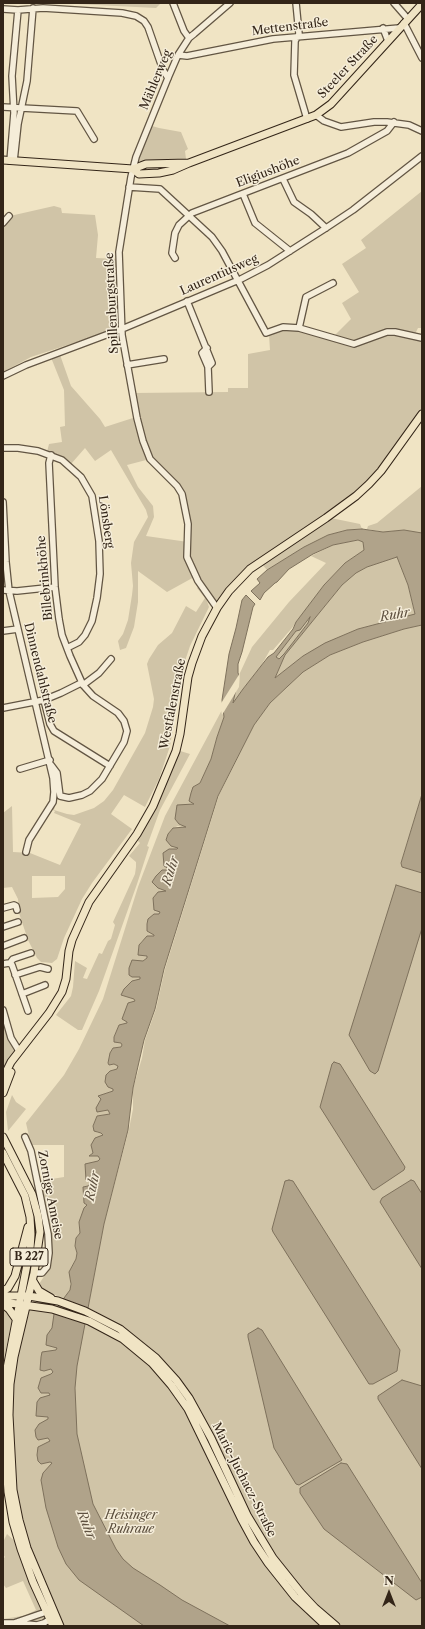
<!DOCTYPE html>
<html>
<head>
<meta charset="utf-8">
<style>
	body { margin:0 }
	#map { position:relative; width:425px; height:1629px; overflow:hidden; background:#f0e4c4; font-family:"Libre Caslon Text",serif }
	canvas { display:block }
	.frame { position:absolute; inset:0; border:4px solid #332518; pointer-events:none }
	.north { position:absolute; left:369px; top:1573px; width:40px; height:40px; -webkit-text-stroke:3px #f5edd9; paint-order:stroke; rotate:0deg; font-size:11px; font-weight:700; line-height:16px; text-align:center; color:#332518 }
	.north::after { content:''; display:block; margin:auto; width:14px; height:18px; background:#332518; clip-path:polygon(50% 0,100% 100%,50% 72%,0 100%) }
</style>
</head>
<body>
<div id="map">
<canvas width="425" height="1629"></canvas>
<div class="frame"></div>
<div class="north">N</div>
</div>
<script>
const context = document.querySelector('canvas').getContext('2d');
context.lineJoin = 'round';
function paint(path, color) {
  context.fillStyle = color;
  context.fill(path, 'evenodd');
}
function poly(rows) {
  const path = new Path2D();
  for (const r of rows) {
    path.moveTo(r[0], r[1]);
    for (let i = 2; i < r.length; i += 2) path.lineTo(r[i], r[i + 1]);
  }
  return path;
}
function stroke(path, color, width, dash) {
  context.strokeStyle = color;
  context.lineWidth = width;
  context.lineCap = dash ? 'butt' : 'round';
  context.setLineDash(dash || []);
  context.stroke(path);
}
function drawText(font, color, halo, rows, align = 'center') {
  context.font = font + ' "Libre Caslon Text",serif';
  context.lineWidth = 3;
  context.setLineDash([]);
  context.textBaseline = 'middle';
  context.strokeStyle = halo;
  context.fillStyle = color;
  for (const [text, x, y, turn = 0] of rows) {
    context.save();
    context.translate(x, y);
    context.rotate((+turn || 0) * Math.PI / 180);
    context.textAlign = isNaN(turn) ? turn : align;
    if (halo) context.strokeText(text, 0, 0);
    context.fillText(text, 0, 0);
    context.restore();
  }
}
paint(poly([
	[57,3,161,3,156,8],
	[152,126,159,128,181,132,188,149,185,151,186,159,142,162,138,161,137,159,143,143],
	[422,191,422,328,418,328,414,336,408,334,404,330,404,331,394,330,357,342,332,338,351,319,342,303,359,292,342,264,366,248,361,240],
	[54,206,61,208,62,213,95,215,98,235,96,258,118,259,119,328,31,357,3,372,3,224,10,216],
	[282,330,298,330,349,344,375,336,394,333,422,339,422,413,369,484,260,561,217,608,196,576,167,592,138,571,138,602,134,627,126,648,120,650,118,641,123,634,128,620,132,595,133,586,131,563,134,542,148,517,146,510,111,450,95,461,85,448,71,464,47,452,49,444,62,442,60,427,65,426,64,390,50,355,59,352,71,386,100,419,105,427,136,417,150,459,127,465,138,487,153,506,154,517,146,536,188,542,182,494,151,458,133,393,228,392,228,388,248,388,248,354,270,350,269,335,271,333],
	[422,486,422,533,404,530,383,532,367,529,368,526,377,523],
	[326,517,360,524,362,529,347,530,328,535,304,547,267,570,260,562],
	[358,540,363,542,364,550,345,563,324,585,292,628,273,650,270,650,261,666,243,689,233,705,239,675,252,647,289,602,326,563,311,556,333,545],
	[397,556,408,585,415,615,358,629,342,636,303,656,275,678,285,655,342,585,356,573,367,567],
	[199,586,206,598,209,607,190,646,184,664,170,746,159,779,145,807,124,795,111,814,132,829,92,883,82,899,64,938,57,959,52,963,41,962,37,958,28,940,19,913,18,899,12,887,3,888,3,813,12,806,13,852,30,853,60,865,81,824,54,813,55,811,51,809,55,778,58,793,54,810,67,814,74,815,94,808,104,801,113,790,145,733,153,707,154,699,147,664,149,659,158,645,172,633,186,606,196,612,205,598,197,588],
	[32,876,65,876,65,889,58,897,32,898],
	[310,617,308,623,284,654,278,659,276,657,296,631],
	[422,625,422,794,401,863,402,867,422,873,422,1626,3,1626,3,1619,22,1616,22,1617,36,1610,23,1581,6,1588,3,1584,3,1559,5,1557,3,1554,3,1542,7,1534,19,1545,6,1356,12,1320,5,1354,3,1372,3,1307,12,1316,15,1302,87,1314,104,1224,129,1129,133,1109,133,1088,142,1058,145,1040,156,1009,165,969,219,795,254,725,270,703,288,686,303,672,330,655,363,642,404,629],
	[223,708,224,717,217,737,211,759,200,783,193,787,194,805,177,805,186,826,185,828,178,826,173,828,168,834,166,840,179,848,172,870,158,888,166,891,154,936,142,941,139,945,138,951,147,956,147,958,143,961,132,977,140,977,140,979,122,995,134,999,135,1001,127,1024,119,1025,114,1037,122,1044,121,1047,113,1048,108,1063,109,1065,114,1064,118,1066,117,1069,110,1071,113,1089,113,1091,107,1093,98,1104,103,1110,108,1110,110,1114,97,1116,93,1126,98,1133,101,1133,103,1135,93,1153,89,1156,99,1156,100,1159,91,1182,88,1186,83,1187,84,1203,87,1205,79,1222,80,1233,76,1238,75,1246,77,1253,76,1259,70,1270,70,1290,64,1298,48,1293,41,1288,39,1284,49,1269,49,1239,46,1209,39,1181,64,1177,64,1145,31,1145,26,1123,64,1075,79,1049,103,999,138,887,165,816],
	[177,750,190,754,160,810,147,846,149,847,137,884,99,991,82,1030,78,1030,56,1015,71,996,73,987,75,961,87,968,83,978,87,979,99,953,102,954,108,941,111,939,115,925,113,922,135,874,136,867,136,862,129,856,140,843,135,838],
	[3,1012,19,1051,3,1073],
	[12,1095,16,1102,26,1109,8,1131,6,1112]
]), '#d0c4a7');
const water = poly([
	[362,529,383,532,404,530,422,533,422,625,404,629,363,642,330,655,303,672,288,686,270,703,254,725,218,796,164,969,155,1009,144,1040,133,1088,128,1130,104,1224,77,1366,75,1388,77,1434,93,1504,116,1549,123,1559,133,1568,160,1585,182,1600,230,1626,144,1626,79,1580,66,1564,58,1547,46,1508,41,1480,43,1473,52,1463,50,1462,41,1464,38,1461,37,1455,38,1447,50,1441,48,1438,38,1440,36,1437,35,1430,39,1424,48,1419,48,1417,36,1416,37,1402,40,1398,50,1395,49,1393,41,1393,38,1388,41,1378,51,1374,53,1372,51,1369,44,1371,40,1370,41,1357,42,1352,56,1350,57,1348,46,1345,47,1335,52,1328,54,1314,58,1306,70,1290,71,1284,69,1272,76,1259,77,1253,75,1246,76,1238,80,1233,79,1222,84,1208,87,1205,84,1203,83,1187,88,1186,91,1182,86,1180,85,1164,98,1161,100,1159,98,1156,89,1156,93,1153,91,1145,95,1138,103,1135,101,1133,94,1131,93,1126,97,1116,110,1114,108,1110,97,1112,96,1108,101,1099,98,1096,113,1091,113,1089,108,1087,105,1082,106,1075,110,1071,117,1069,118,1066,114,1064,109,1065,108,1063,110,1053,113,1048,121,1047,122,1045,121,1043,114,1042,114,1037,119,1025,127,1023,127,1022,122,1019,128,1003,135,1001,134,999,121,995,124,989,132,981,140,979,140,977,132,977,129,975,129,968,132,960,143,961,147,958,147,956,138,955,139,945,147,936,154,936,154,935,147,931,147,924,148,919,154,914,159,914,160,912,154,910,153,898,158,892,166,891,158,888,152,882,156,876,162,870,171,870,164,866,163,853,169,849,177,849,178,848,171,846,166,840,168,834,173,828,186,827,179,824,175,819,177,805,194,804,189,801,191,793,193,787,200,783,211,759,217,737,224,717,222,700,229,654,236,628,242,600,246,595,255,604,253,607,242,652,238,664,238,673,239,675,233,703,243,689,268,657,274,653,293,629,296,622,324,585,345,563,364,550,363,542,358,540,333,545,313,554,289,569,277,582,275,583,264,593,260,600,251,591,260,583,257,579,267,570,304,547,328,535,347,530,362,529],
	[397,557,408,585,415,614,358,629,325,643,303,656,275,678,285,655,342,585,356,573,367,567,397,557],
	[310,617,308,623,284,654,279,659,276,657,296,631,300,630,310,617],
	[422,794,422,873,402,867,401,863,422,794],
	[396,885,422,893,422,928,378,1071,375,1074,370,1071,349,1035,396,885],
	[334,1062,340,1064,405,1167,404,1170,374,1190,372,1189,320,1107,332,1064,334,1062],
	[289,1180,293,1181,400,1350,397,1371,373,1384,369,1384,273,1232,272,1229,285,1181,289,1180],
	[411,1180,414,1181,422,1194,422,1269,380,1202,382,1198,411,1180],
	[258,1328,262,1330,342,1460,299,1485,296,1484,274,1448,248,1337,248,1334,258,1328],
	[402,1380,422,1386,422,1469,378,1399,378,1396,402,1380],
	[341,1463,347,1464,422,1583,422,1597,416,1600,324,1529,300,1493,300,1488,341,1463]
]);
paint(water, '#b0a38a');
stroke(water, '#7e715c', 1);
paint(poly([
	[240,673,239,687,222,715,220,705]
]), '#f0e4c4');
const minor = poly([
	[173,3,184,31,189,38,178,55,168,78,136,157,131,177,119,252,122,335,137,418,143,441,150,459,177,486,182,494,188,524,187,557,198,581,217,608],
	[296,3,299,34,295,41,294,75,307,119],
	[394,3,408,19],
	[3,9,18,10,43,8,122,13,136,16,144,21,148,27,163,70,168,78],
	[404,23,422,58],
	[383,28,388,41],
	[189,38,194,34,230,3],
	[178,55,187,56,273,39,399,28],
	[3,107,77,111,94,139],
	[316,115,324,121,341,127,374,122,387,122,409,125,422,131],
	[10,161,14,113,12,76,18,10],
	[14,161,18,124,27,81,33,8],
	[283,179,294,202,311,214,326,228],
	[129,187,160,189,212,237,222,251,266,333,283,327,299,328,354,344,387,332,395,332,422,338],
	[243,194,255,223,290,251],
	[3,223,9,216],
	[175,258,172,253,175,233,179,225,192,213,348,153,387,131,394,122],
	[187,301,212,363,208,367,209,392],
	[299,328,306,297,333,283],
	[207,348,202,353,208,367],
	[127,365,164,359],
	[3,376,26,365,122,329,241,279,268,265,326,228,353,210,422,156],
	[3,448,18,448,38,451,62,460,81,477,92,496,99,541,100,574,97,598,92,621,85,635,79,642,67,648],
	[51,455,49,463,55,587,59,619,62,635,70,656,83,685,93,696,118,713,124,721,127,731,124,742,102,779,90,791,82,795,69,798,60,796,57,773,51,765],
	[3,502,6,562,9,591,53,778,54,792,53,802,29,840,26,852],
	[3,590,17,591,55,587],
	[3,631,18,629],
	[83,685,99,673,111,659],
	[44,700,50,724,54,731,110,766],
	[3,708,44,700,61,693,81,683],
	[20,769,50,760],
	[3,908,14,905,16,906,17,910],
	[3,927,18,922],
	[3,946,24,938],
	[10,963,13,959,31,953],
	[3,964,9,963,12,965,28,1011],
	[15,975,40,967,48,969],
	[22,994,45,985],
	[3,1010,11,1038,19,1051],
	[25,1137,31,1151,48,1234,49,1253,47,1267,42,1273,34,1273],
	[3,1623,14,1623,49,1611],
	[16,1623,37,1625,44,1623,52,1618]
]);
const major = poly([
	[3,160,133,169,146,164,189,163],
	[133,169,139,174,159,173,173,170,189,163,316,115,331,104,422,4],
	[3,1078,11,1062,49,1013,62,992,66,979,69,951,72,940,89,902,137,834,153,806,176,751,180,734,188,677,192,663,202,636,217,608,229,591,250,569,326,518,356,496,369,484,381,471,422,414],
	[3,1093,11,1072],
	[3,1137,32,1194,38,1216,40,1232,34,1273,14,1357,10,1384,9,1415,13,1490,19,1520,27,1548,60,1626],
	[3,1153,25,1196,30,1217,31,1234,30,1249,4,1384,3,1415,8,1492,13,1522,21,1549,33,1582,53,1626],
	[33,1281,39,1291,51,1298],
	[3,1291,8,1288,15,1276,28,1227],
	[3,1296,29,1296,58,1301,85,1311,120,1329,156,1358,176,1380,189,1398,211,1438,247,1515,273,1558,301,1593,315,1608,336,1626],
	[3,1302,52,1309,89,1321,123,1339,152,1363,171,1385,188,1409,241,1518,254,1542,268,1563,295,1597,326,1626],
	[3,1304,9,1309,16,1319]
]);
stroke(minor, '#625543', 8);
stroke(major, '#332518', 9);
stroke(minor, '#f5edd9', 5.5);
stroke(major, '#f0e4c4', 7);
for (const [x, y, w] of [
	[29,1257,38]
]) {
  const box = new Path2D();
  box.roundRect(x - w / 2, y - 9, w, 18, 3);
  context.fillStyle = '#f5edd9';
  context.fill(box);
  stroke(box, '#332518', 1);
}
drawText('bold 11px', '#332518', null, [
	["B 227",29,1257]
]);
drawText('12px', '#332518', '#f5edd9', [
	["Mettenstraße",290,27,-7],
	["Steeler Straße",348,67,-47],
	["Mählerweg",156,80,-67],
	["Eligiushöhe",268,172,-21],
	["Laurentiusweg",219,275,-24],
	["Spillenburgstraße",112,303,-93],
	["Lönsberg",106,522,82],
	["Billebrinkhöhe",45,578,-95],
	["Dinnendahlstraße",40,673,76],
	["Westfalenstraße",173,704,-79],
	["Zornige Ameise",50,1195,79],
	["Marie-Juchacz-Straße",244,1480,63]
]);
drawText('italic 12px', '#5a4d3c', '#f5edd9', [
	["Heisinger",131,1516],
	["Ruhraue",131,1530]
]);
drawText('italic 13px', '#5f5140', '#f5edd9', [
	["Ruhr",395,615,-10],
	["Ruhr",171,871,-73],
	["Ruhr",93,1186,-78],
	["Ruhr",86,1525,68]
]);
</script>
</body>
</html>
